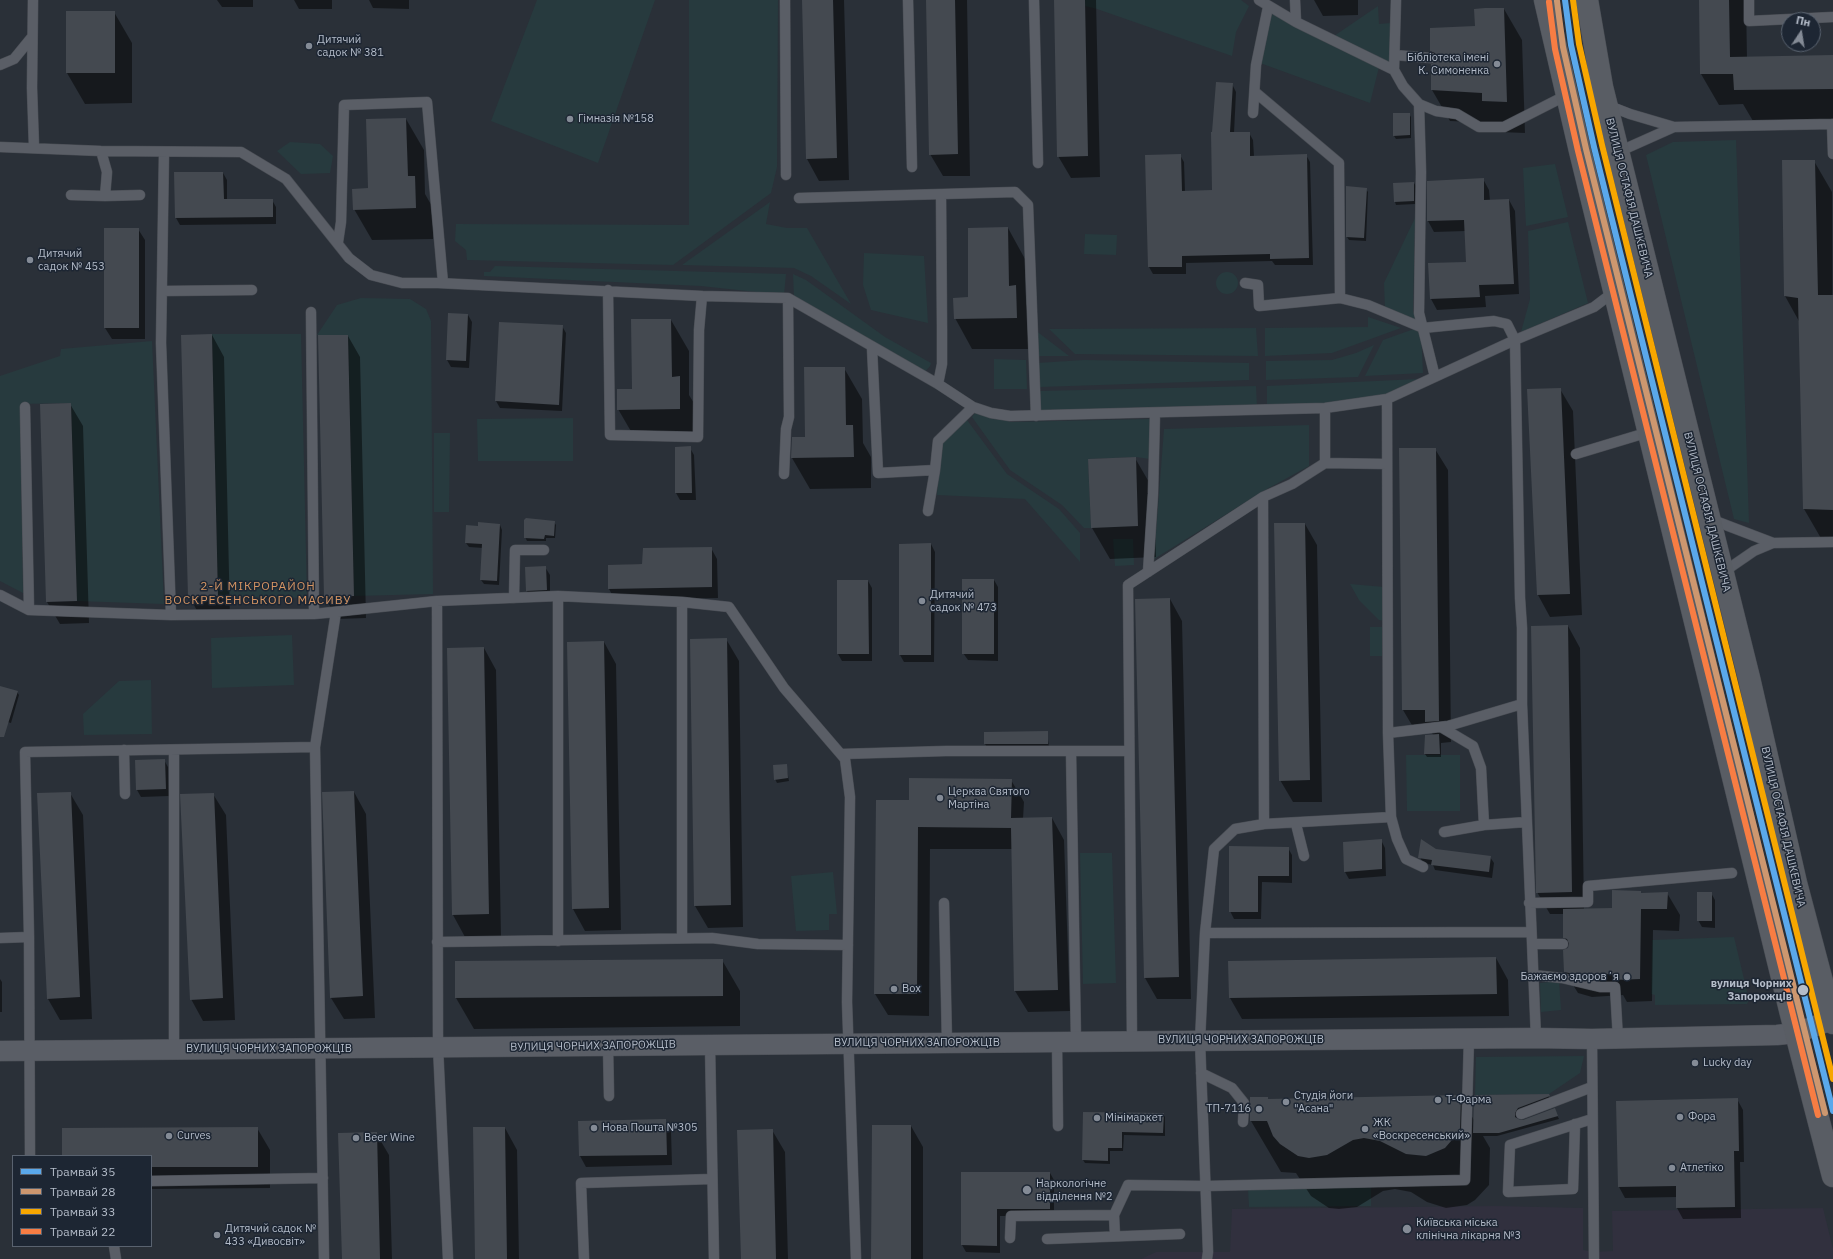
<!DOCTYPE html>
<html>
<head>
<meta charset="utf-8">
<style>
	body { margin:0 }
	#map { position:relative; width:1833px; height:1259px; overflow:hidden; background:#2a3038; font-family:"IBM Plex Sans",sans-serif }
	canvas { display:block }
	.legend { position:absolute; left:12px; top:1155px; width:140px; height:92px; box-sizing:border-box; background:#1d2633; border:1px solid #59626f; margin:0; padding:5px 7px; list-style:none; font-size:12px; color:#b4bcc9 }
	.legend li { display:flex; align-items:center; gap:8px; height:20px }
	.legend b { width:20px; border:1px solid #59626f }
	.north { position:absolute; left:1781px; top:12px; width:40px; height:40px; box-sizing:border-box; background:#1d2633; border:1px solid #59626f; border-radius:50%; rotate:12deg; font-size:11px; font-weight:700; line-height:16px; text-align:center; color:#b4bcc9 }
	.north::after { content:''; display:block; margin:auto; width:14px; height:18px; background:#848b96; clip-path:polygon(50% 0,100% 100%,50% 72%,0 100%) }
</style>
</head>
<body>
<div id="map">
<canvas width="1833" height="1259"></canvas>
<ul class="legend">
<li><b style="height:5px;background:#5aa8eb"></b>Трамвай 35</li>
<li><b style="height:5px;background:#cd976f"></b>Трамвай 28</li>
<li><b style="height:5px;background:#f7a600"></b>Трамвай 33</li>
<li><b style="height:5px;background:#f77d43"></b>Трамвай 22</li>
</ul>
<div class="north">Пн</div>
</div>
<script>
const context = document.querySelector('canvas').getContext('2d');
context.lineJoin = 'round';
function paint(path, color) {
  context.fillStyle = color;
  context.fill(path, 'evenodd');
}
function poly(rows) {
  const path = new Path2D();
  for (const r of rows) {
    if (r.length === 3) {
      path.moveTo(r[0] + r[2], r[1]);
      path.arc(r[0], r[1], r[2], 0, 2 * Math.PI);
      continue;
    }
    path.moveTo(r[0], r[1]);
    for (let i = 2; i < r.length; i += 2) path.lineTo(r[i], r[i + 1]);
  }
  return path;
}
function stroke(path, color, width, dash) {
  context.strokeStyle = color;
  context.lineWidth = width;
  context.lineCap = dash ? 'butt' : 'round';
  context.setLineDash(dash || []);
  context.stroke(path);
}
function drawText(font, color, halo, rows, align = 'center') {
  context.font = font + ' "IBM Plex Sans",sans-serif';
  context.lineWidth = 3;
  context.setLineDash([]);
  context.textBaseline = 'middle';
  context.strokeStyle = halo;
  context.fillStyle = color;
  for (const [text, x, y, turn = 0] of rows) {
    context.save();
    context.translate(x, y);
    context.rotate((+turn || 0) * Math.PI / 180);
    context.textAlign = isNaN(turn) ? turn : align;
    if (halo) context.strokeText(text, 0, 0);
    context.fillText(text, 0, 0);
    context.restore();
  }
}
paint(poly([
	[1497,1206,1583,1208,1583,1250,1594,1252,1613,1251,1612,1211,1823,1208,1833,1249,1833,1259,1141,1259,1156,1252,1230,1252,1232,1209]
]), '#31303e');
paint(poly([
	[537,0,655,0,598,163,491,121],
	[689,0,778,0,777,167,771,193,673,265,467,260,466,250,455,241,456,224,689,225],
	[1085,0,1241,0,1249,6,1236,32,1232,56,1097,9,1085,6],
	[1378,6,1379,24,1391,23,1391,65,1334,36],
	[1272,13,1379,67,1370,103,1260,63],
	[1736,140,1749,523,1734,519,1646,155,1673,142],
	[290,142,320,144,333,156,330,173,301,174,277,151],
	[1555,164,1568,217,1526,226,1523,168],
	[770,202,766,224,787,228,807,228,851,304,811,276,794,268,682,265],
	[1415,218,1413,311,1418,323,1385,309,1384,283],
	[1568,222,1588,303,1521,332,1530,299,1528,231],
	[1085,234,1117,235,1116,255,1084,254],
	[864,253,924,256,928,323,871,310,863,285],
	[495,266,786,274,784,295,701,286,484,276,484,272,490,272],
	[1227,283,11],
	[793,274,806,280,885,337,931,363,930,366,924,373,794,297],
	[361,298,410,299,426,309,431,321,433,594,354,596,348,335,317,335,337,305],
	[1368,317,1401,328,1332,353,1265,356,1265,328,1368,327],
	[1256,328,1258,356,1075,354,1049,329],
	[1414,329,1421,332,1423,373,1365,376,1383,340],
	[1035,330,1069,356,1038,356],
	[212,334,301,334,307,598,218,596],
	[152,341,164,604,77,601,71,403,20,404,23,593,0,581,0,376,60,356,61,349],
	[1374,345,1358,377,1266,380,1266,361,1332,360,1356,353],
	[994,359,1026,360,1027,389,994,389],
	[1084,360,1249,363,1249,380,1040,387,1037,363],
	[1419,379,1385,396,1325,405,1267,406,1267,386],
	[1256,386,1257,407,1039,414,1039,391],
	[975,413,1011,422,1150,419,1150,459,1136,457,1088,459,1091,528,1084,528,1062,505,1010,470,972,417],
	[573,418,573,461,478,461,477,419],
	[967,420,1007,474,1059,509,1080,533,1080,562,1025,499,937,495,941,443],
	[1309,425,1309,466,1267,489,1154,559,1164,429],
	[434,433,450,433,449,512,434,512],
	[1113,539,1133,539,1134,565,1115,566],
	[1350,584,1384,587,1385,621,1379,620,1359,600],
	[1370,627,1382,627,1382,656,1370,656],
	[292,635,294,685,212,688,211,638],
	[151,680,152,734,84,735,83,714,119,681],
	[1406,755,1460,755,1460,811,1407,811],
	[1080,853,1112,853,1116,983,1083,984],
	[833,872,837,914,829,914,829,930,796,931,791,876],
	[1734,937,1749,1000,1747,1004,1655,1005,1655,995,1651,994,1652,940],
	[1559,981,1561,1010,1541,1012,1540,983],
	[1584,1056,1580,1073,1549,1094,1475,1095,1476,1057],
	[1371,1186,1371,1206,1249,1207,1248,1188]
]), '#273a3e');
paint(poly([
	[217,0,253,0,253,7,222,7],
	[294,0,332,0,332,9,299,9],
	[369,0,409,0,409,9,373,8],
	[803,0,844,0,849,180,819,181,807,159],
	[927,0,967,0,970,176,943,176,930,154],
	[1055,0,1096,0,1100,177,1071,178,1058,156],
	[1314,0,1358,0,1358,15,1323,16],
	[1700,0,1746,0,1747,58,1833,56,1833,120,1753,121,1743,104,1719,105,1701,74],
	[1504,9,1522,40,1525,133,1500,132,1495,123,1450,121,1432,90,1437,61,1431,51,1476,27],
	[114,12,132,43,132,103,85,104,67,73],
	[1232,84,1236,92,1234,133,1249,133,1253,140,1254,156,1306,155,1310,162,1313,265,1275,265,1272,261,1186,263,1186,274,1153,274,1149,267,1146,156,1180,155,1184,162,1185,191,1213,191,1213,133],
	[1409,114,1411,117,1411,138,1396,139,1394,136],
	[406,119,424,150,425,194,433,208,433,239,372,240,354,209,369,189],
	[1783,161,1814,161,1832,192,1833,540,1822,540,1804,509,1800,323,1785,296],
	[223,173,227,180,227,200,272,200,276,207,276,224,180,225,176,218],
	[1483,179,1489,190,1490,201,1509,200,1515,211,1519,294,1485,296,1486,307,1437,310,1431,299,1467,262,1466,231,1434,232,1428,221,1428,182],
	[1414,183,1416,186,1415,204,1396,205,1395,202,1394,184],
	[1347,187,1366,189,1368,192,1366,241,1349,240,1347,237],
	[1008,228,1025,259,1026,304,1034,317,1034,349,972,349,955,318,969,298],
	[138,229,145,240,145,339,112,339,105,328],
	[449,314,468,315,472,322,469,368,451,367,447,360],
	[671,320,689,351,689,395,697,408,698,440,636,440,618,409,633,390],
	[500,323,562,326,566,333,562,411,500,408,496,401],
	[212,335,224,357,230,617,201,618,189,596],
	[348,336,360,357,366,618,337,619,325,597],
	[844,368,862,399,863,443,871,457,871,488,810,489,792,458,806,438],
	[1560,389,1573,411,1582,615,1550,617,1538,595],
	[70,404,83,426,89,623,60,624,47,602],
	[690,448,694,455,696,500,680,500,676,493],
	[1435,449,1448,470,1451,742,1441,743,1441,757,1427,757,1425,754,1433,735,1431,731,1416,732,1403,710],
	[1135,458,1153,489,1156,557,1110,559,1092,528],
	[554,522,556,525,555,538,546,538,546,541,527,541,525,537],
	[1305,524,1317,545,1322,802,1293,802,1280,780],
	[500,525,502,530,499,585,484,584,481,580,483,548,469,547,466,543,479,527],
	[931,544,935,552,934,662,904,662,900,655],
	[711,548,717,559,718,598,615,600,609,589,609,566,643,564],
	[545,567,550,575,550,597,531,598,527,591],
	[994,580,998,587,998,661,968,660,963,653],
	[868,581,872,588,872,661,842,661,838,654],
	[1170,599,1182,621,1191,999,1157,999,1145,978],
	[1568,626,1580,648,1584,909,1613,909,1641,894,1667,893,1680,915,1679,931,1653,930,1652,1001,1627,1002,1623,995,1592,997,1578,993,1565,972,1570,947,1564,937,1564,914,1550,914,1537,892],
	[726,639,739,661,743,927,708,928,695,906],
	[604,642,616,664,621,930,585,931,573,909],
	[484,648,496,670,501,936,465,937,453,915],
	[0,689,17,692,19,695,11,723,0,720],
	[1047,732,1049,747,987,747,985,744,985,733],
	[164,760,168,767,169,796,141,797,137,790],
	[786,765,789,781,777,783,775,779],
	[1011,780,1024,802,1023,819,1052,818,1064,840,1070,1011,1028,1012,1015,991,1012,849,930,849,929,1016,888,1015,875,994,910,801],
	[354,792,366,814,375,1018,344,1019,331,998],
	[70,793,83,815,92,1019,60,1020,48,999],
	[213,794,226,815,235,1020,203,1021,191,999],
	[1381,840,1385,848,1386,876,1349,879,1345,872],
	[1230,847,1288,848,1292,855,1292,883,1262,882,1261,919,1234,919,1230,911],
	[1436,850,1490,857,1494,863,1492,878,1435,870,1433,865,1423,863,1420,857],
	[1711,893,1715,900,1715,928,1702,927,1698,920],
	[1496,958,1508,980,1509,1016,1242,1019,1230,998],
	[722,960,740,991,740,1026,474,1029,456,998],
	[0,979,2,982,2,1012,0,1012],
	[1548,1095,1551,1100,1520,1111,1516,1119,1519,1121,1556,1113,1559,1119,1497,1136,1483,1136,1490,1148,1489,1185,1475,1200,1467,1205,1446,1208,1427,1202,1411,1192,1395,1189,1383,1191,1357,1207,1339,1209,1329,1208,1311,1196,1296,1173,1281,1172,1251,1121,1267,1098,1269,1100,1460,1096,1474,1120],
	[1737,1099,1743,1110,1744,1162,1740,1162,1741,1218,1683,1219,1677,1208,1677,1197,1625,1198,1619,1187],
	[1084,1113,1163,1114,1165,1117,1165,1136,1124,1135,1123,1151,1110,1151,1110,1164,1085,1163,1083,1160],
	[665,1120,671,1131,672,1165,586,1167,580,1156,579,1122],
	[911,1126,923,1147,923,1259,872,1259],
	[257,1128,270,1150,270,1188,151,1189,151,1156,63,1156],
	[505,1128,517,1150,519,1259,476,1259],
	[772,1130,785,1152,788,1259,742,1259],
	[376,1133,389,1155,392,1259,343,1259],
	[962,1173,1050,1173,1054,1180,1054,1216,1000,1216,1000,1253,966,1252,962,1245]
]), '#0007');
paint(poly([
	[802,0,833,0,837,158,806,159],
	[926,0,955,0,958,154,929,155],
	[1054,0,1085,0,1088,156,1057,157],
	[1699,0,1729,0,1730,57,1833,55,1833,89,1734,90,1733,74,1700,74],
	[1485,8,1504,8,1507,102,1482,101,1482,93,1431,90,1431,64,1436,62,1437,58,1435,53,1430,51,1430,28,1475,26,1474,9],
	[66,11,115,11,115,73,66,73],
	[1216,82,1233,83,1230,132,1250,132,1250,156,1307,154,1309,258,1270,259,1270,254,1182,256,1182,267,1148,267,1145,155,1181,154,1182,191,1212,190,1211,132,1212,132],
	[1393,113,1410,113,1410,135,1393,136],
	[406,118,408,176,415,176,416,208,353,210,352,189,368,188,366,119],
	[1782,160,1815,160,1818,295,1833,295,1833,510,1803,509,1798,298,1784,296],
	[174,172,223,172,224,199,273,199,273,217,175,218],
	[1484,178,1484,200,1509,199,1514,284,1479,285,1480,297,1430,299,1428,263,1466,262,1464,220,1427,221,1427,181],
	[1414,182,1414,201,1394,202,1393,183],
	[1346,186,1367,188,1364,238,1346,237],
	[1008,227,1009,286,1016,285,1017,318,954,319,953,298,968,297,968,228],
	[104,228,139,228,139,328,104,328],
	[448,313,468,314,466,361,446,360],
	[631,319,671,319,672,377,680,376,680,409,617,410,617,389,632,389],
	[499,322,563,325,559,405,495,401],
	[212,334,218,596,188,597,181,335],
	[318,335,348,335,354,596,324,597],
	[804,367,845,367,846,425,853,425,854,457,791,458,792,437,805,437],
	[1561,388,1570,594,1537,595,1527,389],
	[71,403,77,601,46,602,40,404],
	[691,446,692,493,675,493,675,447],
	[1399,448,1436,448,1439,721,1425,722,1425,710,1402,710],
	[1136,457,1138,526,1091,528,1088,459],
	[526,518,555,521,554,536,545,535,544,539,524,538,524,520],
	[478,522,500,524,497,581,480,580,482,544,465,543,466,525,478,526],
	[1274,523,1305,523,1310,780,1279,781],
	[931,543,931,655,899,655,899,544],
	[712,547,712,587,608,589,608,565,642,564,643,548],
	[546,566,547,590,526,591,525,567],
	[962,579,994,579,994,654,962,654],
	[837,580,868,580,869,654,837,654],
	[1170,598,1179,977,1144,978,1135,599],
	[1568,625,1572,892,1536,893,1531,626],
	[727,638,731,905,694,906,690,639],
	[604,641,609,908,572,909,567,642],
	[484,647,489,914,452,915,447,648],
	[0,686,18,691,4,737,0,737],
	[1048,731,1048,744,984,744,984,732],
	[1439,734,1440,754,1424,754,1425,735],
	[165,759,166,789,136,790,135,760],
	[787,764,788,778,774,780,773,765],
	[909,778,1012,779,1011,818,1052,817,1058,990,1014,991,1011,828,918,827,917,994,874,994,876,800,909,800],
	[354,791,363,996,330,998,322,792],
	[71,792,80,997,47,999,37,793],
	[214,793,223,998,190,1000,180,794],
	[1382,839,1382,869,1344,872,1343,842],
	[1421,839,1436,849,1491,856,1489,872,1431,865,1432,860,1418,858],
	[1229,846,1289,847,1289,876,1258,876,1258,912,1229,912],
	[1612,890,1641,891,1641,893,1668,892,1667,909,1641,909,1640,979,1614,980,1612,974,1579,975,1564,972,1563,950,1568,948,1569,944,1567,939,1563,938,1563,909,1612,908],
	[1697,892,1712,892,1712,921,1697,921],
	[1496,957,1497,994,1229,998,1228,961],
	[723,959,723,996,455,998,455,961],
	[1549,1094,1550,1096,1518,1108,1515,1113,1515,1117,1520,1120,1523,1120,1555,1108,1558,1116,1499,1133,1473,1133,1474,1095],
	[1461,1095,1460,1133,1458,1133,1445,1148,1426,1156,1406,1154,1380,1141,1364,1138,1353,1140,1327,1155,1309,1158,1298,1156,1280,1144,1273,1136,1267,1121,1250,1121,1250,1097,1268,1097,1268,1099],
	[1738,1098,1739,1151,1734,1151,1735,1207,1676,1208,1676,1186,1618,1187,1616,1101],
	[1083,1112,1164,1113,1163,1133,1122,1132,1122,1148,1108,1148,1108,1161,1082,1160],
	[666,1119,667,1155,579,1156,578,1121],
	[872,1125,911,1125,911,1259,871,1259],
	[258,1127,258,1167,151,1167,151,1156,62,1156,62,1128],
	[473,1127,505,1127,507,1259,475,1259],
	[773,1129,776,1259,741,1259,737,1130],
	[377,1132,380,1259,342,1259,338,1133],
	[961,1172,1050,1172,1050,1209,997,1209,997,1246,961,1245]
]), '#444950');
const lane = poly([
	[33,0,32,88,34,147],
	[785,0,786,175],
	[908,0,912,167],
	[1034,0,1038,163],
	[1259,0,1296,22,1394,70,1403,86,1419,104,1436,111,1457,114,1479,127,1504,127,1563,97,1566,93],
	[1295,0,1296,22],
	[1749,0,1749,21,1833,17],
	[1395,55,1431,58],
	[0,65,14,59,32,37],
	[1394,70,1396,0],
	[1255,92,1339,163,1340,298],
	[1419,104,1421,172,1419,313,1435,377],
	[1607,105,1630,114,1674,127,1618,152],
	[1253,113,1256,65,1268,7],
	[1832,124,1833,154],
	[1674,127,1833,124],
	[0,147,101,151,241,152,286,179,349,258,371,275,402,283,438,283,702,296,788,298,938,384,973,407,991,413,1010,416,1325,408,1387,399,1515,340,1594,307,1615,291],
	[164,152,161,343,171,615],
	[71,195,105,196,107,172,101,151],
	[105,196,140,195],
	[799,198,1015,192,1028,205,1036,416],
	[338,242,341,222,344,105,427,102,443,283],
	[1245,283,1258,285,1259,306,1340,298,1368,305,1423,328,1494,321,1507,324,1515,340,1520,598,1522,628,1522,704,1536,1038],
	[608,290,610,435,698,437,699,330,702,296],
	[162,291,252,290],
	[311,312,314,614,336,612,315,747,324,1259],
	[872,348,878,473,935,470],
	[938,384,942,364,942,329,941,195],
	[1387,399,1388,733,1391,817,1397,839,1406,859,1423,867],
	[25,407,29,610],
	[1325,408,1325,463],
	[1576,454,1649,432],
	[784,474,786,429,789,417,788,298],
	[1263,497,1264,824],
	[928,511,935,470,938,441,973,407],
	[1710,519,1773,543],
	[1148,572,1153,494,1155,413],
	[1722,573,1754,551,1773,543,1833,542],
	[0,595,29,610,171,615,314,614,437,601,558,596,682,602,729,607,784,688,845,759],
	[514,598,515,550,544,550],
	[437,601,438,1047,448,1259],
	[682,602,682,938],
	[1441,727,1473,746,1481,768,1484,825],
	[1388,733,1448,726,1522,704],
	[124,750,125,794],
	[1071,751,1076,1042],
	[1296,824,1304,856],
	[1444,832,1484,825,1526,822],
	[944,903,947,1043],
	[1529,903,1588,902,1588,886,1732,873],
	[1205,933,1531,932],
	[0,938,29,937],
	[558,941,558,596],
	[437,942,712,938,758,944,848,945],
	[1532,944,1563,944],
	[1533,975,1562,978,1600,987,1615,987,1618,1039],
	[1592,1039,1594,1259],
	[1132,1041,1128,585,1263,497,1292,484,1325,463,1387,464],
	[1057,1042,1058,1126],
	[710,1045,714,1259],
	[608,1046,609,1096],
	[174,1049,174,750],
	[1201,1073,1232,1088,1244,1103,1243,1122],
	[1521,1114,1592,1087],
	[1575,1124,1573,1189,1508,1192,1510,1145,1592,1119],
	[30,1156,29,937,25,752,315,747],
	[151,1181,323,1178],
	[1115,1236,1114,1215,1128,1185,1206,1186,1465,1180,1469,1038],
	[1010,1238,1011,1216,1114,1215],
	[1047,1239,1180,1234],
	[114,1246,116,1259],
	[584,1259,581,1183,712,1179],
	[856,1259,847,1002,850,797,845,759,841,754,946,751,1129,751],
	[1207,1259,1208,1252,1200,1041,1205,933,1214,849,1235,829,1264,824,1391,817]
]);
const street = poly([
	[0,1051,1536,1038,1592,1039,1777,1035,1796,1033,1832,1020]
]);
const secondary = poly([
	[1545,0,1580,151,1791,1014,1833,1176],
	[1587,0,1602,87,1749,678,1796,883,1833,1023]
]);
stroke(lane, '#484c53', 11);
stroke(street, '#484c53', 21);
stroke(secondary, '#484c53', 23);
stroke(lane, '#5a5e66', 10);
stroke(street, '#5a5e66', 20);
stroke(secondary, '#595d64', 22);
stroke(poly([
	[1565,0,1571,45,1594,147,1833,1111]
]), '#5aa8eb', 6);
stroke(poly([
	[1557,1,1563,47,1586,149,1825,1113]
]), '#cd976f', 6);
stroke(poly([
	[1573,0,1579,44,1602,145,1833,1079]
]), '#f7a600', 6);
stroke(poly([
	[1549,2,1555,49,1578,151,1818,1115]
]), '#f77d43', 6);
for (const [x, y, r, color] of [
	[309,46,4,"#848b96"],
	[1497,64,4,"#848b96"],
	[570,119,4,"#848b96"],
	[30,260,4,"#848b96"],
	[922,601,4,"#848b96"],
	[940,798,4,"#848b96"],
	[1627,977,4,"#848b96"],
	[894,989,4,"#848b96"],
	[1803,990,6,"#b4bcc9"],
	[1695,1063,4,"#848b96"],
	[1438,1100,4,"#848b96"],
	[1286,1102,4,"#848b96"],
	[1259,1109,4,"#848b96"],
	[1680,1117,4,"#848b96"],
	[1097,1118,4,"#848b96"],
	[594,1128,4,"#848b96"],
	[1365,1129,4,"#848b96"],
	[169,1136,4,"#848b96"],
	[356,1138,4,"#848b96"],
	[1672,1168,4,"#848b96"],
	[1027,1190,5,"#848b96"],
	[1407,1229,5,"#848b96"],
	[217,1235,4,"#848b96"]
]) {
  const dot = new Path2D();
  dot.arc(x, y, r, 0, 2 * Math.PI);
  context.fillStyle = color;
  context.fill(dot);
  stroke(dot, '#1d2633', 1.5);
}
drawText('11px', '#b4bcc9', '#1d2633', [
	["Дитячий",317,40],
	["садок № 381",317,53],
	["Бібліотека імені",1489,58,"right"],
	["К. Симоненка",1489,71,"right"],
	["Гімназія №158",578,119],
	["Дитячий",38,254],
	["садок № 453",38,267],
	["Дитячий",930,595],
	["садок № 473",930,608],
	["Церква Святого",948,792],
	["Мартіна",948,805],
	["Бажаємо здоровʼя",1619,977,"right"],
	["Box",902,989],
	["Lucky day",1703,1063],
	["Студія йоги",1294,1096],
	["\"Асана\"",1294,1109],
	["Т-Фарма",1446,1100],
	["ТП-7116",1251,1109,"right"],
	["Фора",1688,1117],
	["Мінімаркет",1105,1118],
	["ЖК",1373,1123],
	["«Воскресенський»",1373,1136],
	["Нова Пошта №305",602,1128],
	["Curves",177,1136],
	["Beer Wine",364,1138],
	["Атлетіко",1680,1168],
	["Наркологічне",1036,1184],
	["відділення №2",1036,1197],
	["Київська міська",1416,1223],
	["клінічна лікарня №3",1416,1236],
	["Дитячий садок №",225,1229],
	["433 «Дивосвіт»",225,1242]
], 'left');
drawText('11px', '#b4bcc9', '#1d2633', [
	["ВУЛИЦЯ ОСТАФІЯ ДАШКЕВИЧА",1629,198,76],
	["ВУЛИЦЯ ОСТАФІЯ ДАШКЕВИЧА",1707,512,76],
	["ВУЛИЦЯ ОСТАФІЯ ДАШКЕВИЧА",1783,827,77],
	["ВУЛИЦЯ ЧОРНИХ ЗАПОРОЖЦІВ",1241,1040],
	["ВУЛИЦЯ ЧОРНИХ ЗАПОРОЖЦІВ",917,1043],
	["ВУЛИЦЯ ЧОРНИХ ЗАПОРОЖЦІВ",593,1046,-1],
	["ВУЛИЦЯ ЧОРНИХ ЗАПОРОЖЦІВ",269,1049]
]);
drawText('bold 11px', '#b4bcc9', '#1d2633', [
	["вулиця Чорних",1792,984],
	["Запорожців",1792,997]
], 'right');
context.letterSpacing = '1px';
drawText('12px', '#d59563', '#1d2633', [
	["2-Й МІКРОРАЙОН",258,587],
	["ВОСКРЕСЕНСЬКОГО МАСИВУ",258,601]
]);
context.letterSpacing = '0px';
</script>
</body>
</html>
